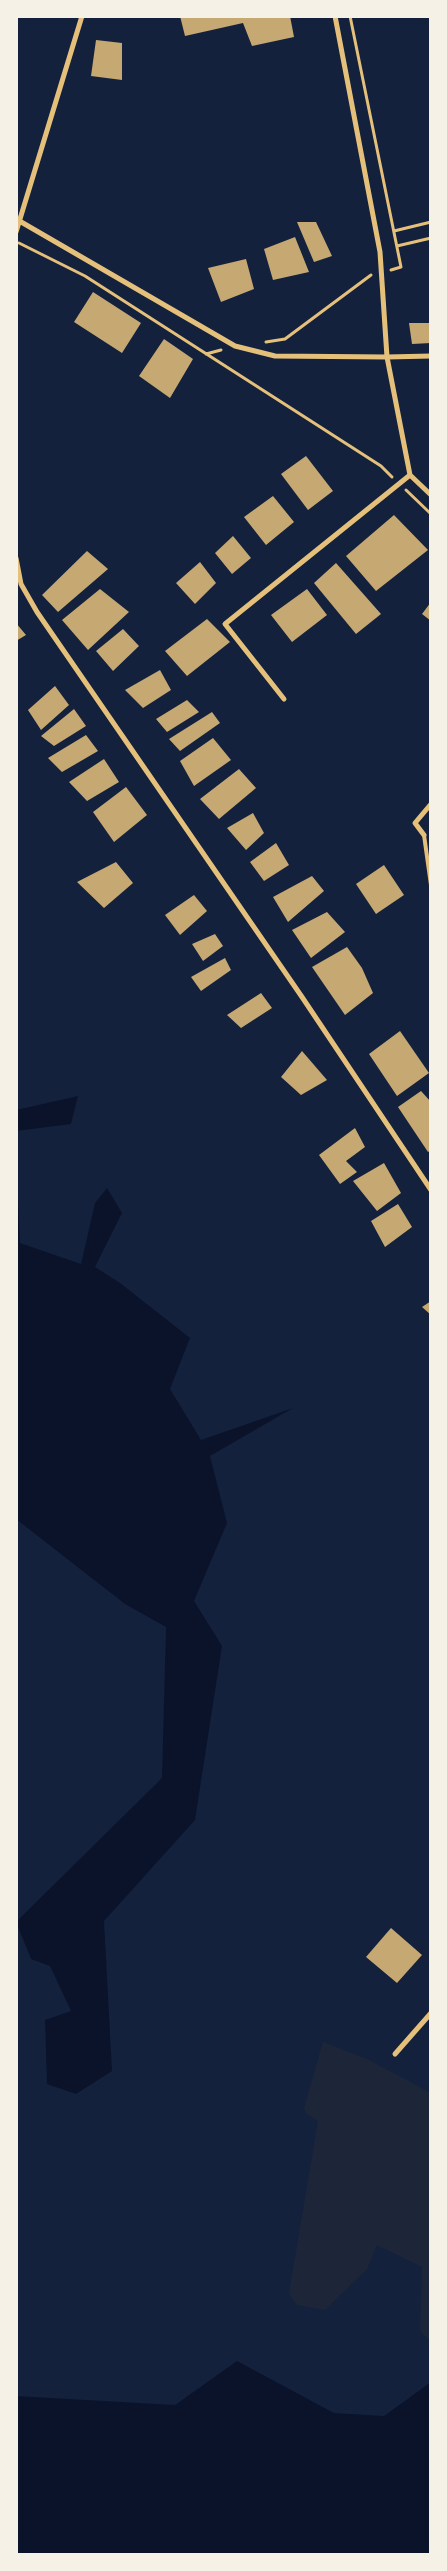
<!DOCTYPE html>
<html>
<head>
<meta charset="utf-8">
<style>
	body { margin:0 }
	#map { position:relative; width:447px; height:2571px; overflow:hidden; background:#14213d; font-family:"Fira Sans Condensed",sans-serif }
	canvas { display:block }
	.frame { position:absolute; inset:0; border:18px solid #f6f1e7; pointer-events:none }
</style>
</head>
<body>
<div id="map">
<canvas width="447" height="2571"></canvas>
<div class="frame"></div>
</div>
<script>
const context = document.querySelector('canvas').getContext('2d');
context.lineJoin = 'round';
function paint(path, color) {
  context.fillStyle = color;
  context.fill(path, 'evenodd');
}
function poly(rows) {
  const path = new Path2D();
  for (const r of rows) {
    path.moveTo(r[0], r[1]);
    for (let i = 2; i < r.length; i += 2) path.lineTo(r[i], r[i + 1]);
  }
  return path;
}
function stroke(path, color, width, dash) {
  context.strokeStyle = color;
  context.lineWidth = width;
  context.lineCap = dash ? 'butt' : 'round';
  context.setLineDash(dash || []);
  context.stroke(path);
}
paint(poly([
	[323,2042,367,2059,431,2093,431,2342,420,2331,422,2267,377,2245,367,2269,325,2310,297,2305,292,2299,289,2293,318,2121,307,2114,304,2108]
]), '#1d2539');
paint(poly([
	[78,1096,71,1124,16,1131,16,1110],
	[16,1150,20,1243,81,1264,95,1203,107,1188,122,1213,95,1267,120,1283,190,1338,170,1389,201,1440,293,1408,210,1456,227,1523,194,1601,222,1646,195,1820,104,1921,112,2071,76,2094,47,2084,45,2020,71,2011,50,1966,31,1959,16,1922,162,1778,166,1627,125,1604,16,1519],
	[237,2361,334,2413,384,2416,431,2382,431,2555,16,2555,16,2396,175,2405]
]), '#0b132b');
paint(poly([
	[180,16,290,16,294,37,252,46,243,23,185,36],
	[96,40,122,43,122,80,91,76],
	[297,222,316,222,332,256,314,262],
	[295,237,309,272,273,280,264,249],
	[246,259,254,289,221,302,208,268],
	[93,292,141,323,122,353,74,322],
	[409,323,431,323,431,343,412,344],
	[164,339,193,359,170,398,139,376],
	[306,456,333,491,308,510,281,474],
	[273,496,294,522,266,545,244,517],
	[394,515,428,550,376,591,346,556],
	[233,536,251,558,232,574,215,553],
	[87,551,108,569,58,612,42,595],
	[200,562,216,583,195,604,176,583],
	[336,563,381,614,356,634,314,583],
	[100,589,129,612,88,650,62,620],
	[307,589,327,615,292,642,271,615],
	[431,602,431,621,422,614],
	[207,619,230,642,187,676,165,651],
	[16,623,26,635,16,641],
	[123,629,139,646,113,671,96,651],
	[160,670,171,690,143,708,125,690],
	[55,686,69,705,41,730,28,710],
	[187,700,199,712,167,732,156,719],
	[74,709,86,726,54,746,41,736],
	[212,712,220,723,180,751,169,739],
	[86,735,98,751,62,772,48,758],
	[213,738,231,760,194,786,180,761],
	[104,759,119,782,87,801,69,782],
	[239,769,256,788,219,819,200,799],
	[126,787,147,815,114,842,93,812],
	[253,813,264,833,246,850,227,828],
	[276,843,289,865,264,881,250,862],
	[116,862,133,883,104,908,77,882],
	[384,865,404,895,376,914,356,884],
	[312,876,324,891,288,922,273,897],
	[194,895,207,911,180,935,165,915],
	[327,912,345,932,311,958,292,930],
	[215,934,223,946,203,961,192,944],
	[347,947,362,968,373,993,345,1015,312,967],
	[225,958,231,970,201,991,191,977],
	[261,993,272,1008,241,1028,227,1015],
	[400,1031,429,1073,397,1096,369,1054],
	[302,1051,327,1080,301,1095,281,1077],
	[421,1091,431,1102,431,1150,428,1152,398,1107],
	[355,1128,365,1147,346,1161,357,1172,340,1184,319,1155],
	[384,1163,401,1193,377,1211,353,1181],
	[398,1204,412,1227,385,1247,371,1221],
	[431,1301,431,1315,422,1307],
	[391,1928,422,1955,397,1983,366,1957]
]), '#c6a872');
stroke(poly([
	[350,16,401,267,391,270],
	[394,231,431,222],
	[19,243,85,276,381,466,392,477],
	[397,246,431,238],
	[266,342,285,339,371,275],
	[206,354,221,350],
	[406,490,431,514]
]), '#e5c07b', 3);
stroke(poly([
	[424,835,431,885]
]), '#e5c07b', 4);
stroke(poly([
	[335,16,380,252,387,357,431,356],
	[16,219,235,346,275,356,387,357,410,475,431,495],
	[16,232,82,16],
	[16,558,21,584,37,612,302,997,431,1190],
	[284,699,225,624,410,475],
	[424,835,415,823,431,804],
	[395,2054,431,2013]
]), '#e5c07b', 5);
</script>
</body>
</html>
